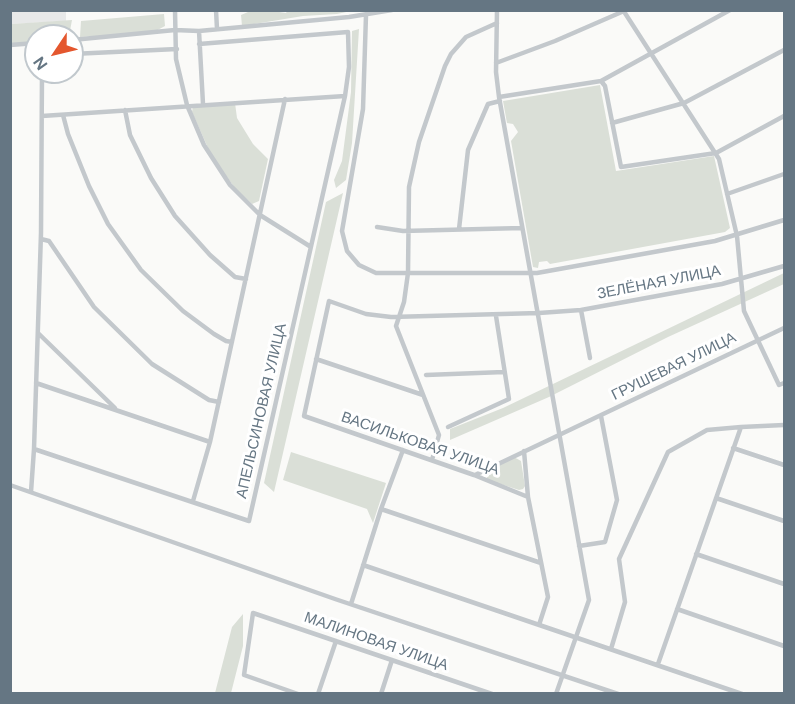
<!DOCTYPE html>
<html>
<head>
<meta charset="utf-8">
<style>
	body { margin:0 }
	#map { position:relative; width:795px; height:704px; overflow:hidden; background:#fafaf8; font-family:"DM Sans",sans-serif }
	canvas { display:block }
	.frame { position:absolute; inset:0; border:12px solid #657683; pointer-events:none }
	.north { position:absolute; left:24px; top:24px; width:60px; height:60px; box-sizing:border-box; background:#fff; border:2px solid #c1c8cd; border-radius:50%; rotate:235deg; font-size:16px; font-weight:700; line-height:24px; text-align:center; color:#657683 }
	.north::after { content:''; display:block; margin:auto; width:21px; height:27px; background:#e4572e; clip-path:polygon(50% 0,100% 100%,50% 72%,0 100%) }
</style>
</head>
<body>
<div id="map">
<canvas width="795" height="704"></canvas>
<div class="frame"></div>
<div class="north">N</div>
</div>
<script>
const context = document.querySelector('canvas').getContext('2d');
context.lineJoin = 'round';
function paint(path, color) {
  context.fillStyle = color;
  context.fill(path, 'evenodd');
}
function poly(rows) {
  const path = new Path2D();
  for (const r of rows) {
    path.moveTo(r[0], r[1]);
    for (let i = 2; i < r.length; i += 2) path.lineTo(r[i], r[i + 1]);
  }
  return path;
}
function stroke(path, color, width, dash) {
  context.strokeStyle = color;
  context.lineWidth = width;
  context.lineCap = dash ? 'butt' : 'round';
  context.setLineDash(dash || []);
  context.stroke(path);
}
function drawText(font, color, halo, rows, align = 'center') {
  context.font = font + ' "DM Sans",sans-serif';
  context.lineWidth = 6;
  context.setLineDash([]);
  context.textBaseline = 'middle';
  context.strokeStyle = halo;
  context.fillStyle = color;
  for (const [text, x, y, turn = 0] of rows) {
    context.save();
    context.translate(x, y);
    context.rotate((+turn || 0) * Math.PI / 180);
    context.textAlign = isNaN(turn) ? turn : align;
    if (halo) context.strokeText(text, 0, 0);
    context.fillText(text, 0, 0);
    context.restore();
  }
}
paint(poly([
	[10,11,66,11,66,21,11,24]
]), '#e8e9e9');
paint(poly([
	[266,10,286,13,288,10,351,11,337,14,303,16,242,26,241,15,248,12],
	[164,14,165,26,152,33,80,37,81,21],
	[72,20,69,36,36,36,36,42,11,45,11,24],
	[359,29,352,143,346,180,336,188,334,180,342,161,351,92,352,31],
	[600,85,616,171,714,156,730,228,725,232,550,264,547,261,539,262,538,268,533,267,511,141,518,132,513,124,507,123,503,101],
	[235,103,237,118,253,144,268,159,259,201,252,204,235,188,212,157,192,112,193,106],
	[343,193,274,492,264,483,326,202],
	[784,273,784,284,668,337,549,397,450,440,450,429,503,408],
	[291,452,386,483,373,523,367,509,283,480],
	[514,457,521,461,525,486,523,489,519,490,488,480,486,476,487,471],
	[243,614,243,646,231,693,215,693,232,627]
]), '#dadfd7');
stroke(poly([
	[175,10,176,59,187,105,204,145,230,185,260,215,311,247],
	[216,10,217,29],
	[497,10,496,72,499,97],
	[623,10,719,159,737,236,744,311,779,385,784,383],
	[366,15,363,109,342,231,347,251,359,265,376,273,537,273,715,241,784,220],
	[199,31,203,104],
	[72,40,175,30,199,31,349,17,392,10],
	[10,45,36,43],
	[72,54,177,49],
	[496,63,555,41,624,11],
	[42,72,41,233,34,449,249,521,345,96,349,67,348,32,199,44],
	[601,81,605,86,621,167,716,153,784,116],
	[125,110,130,135,151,178,175,216,210,255,235,277,246,279],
	[63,115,68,134,89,186,108,224,141,270,183,311,214,334,226,341,232,342],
	[42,116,345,96],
	[612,123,684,103,784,50],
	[727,194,784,174],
	[377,227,403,231,522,228],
	[459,229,468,150,488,104,500,101],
	[41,239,49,241,94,307,152,364,209,400,219,402],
	[581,310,590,358],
	[38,333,115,408],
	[316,359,423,395],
	[426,375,504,372],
	[36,383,210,442],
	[448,427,509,399,496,316],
	[733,448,784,465],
	[524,451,528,497,548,597,539,625],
	[432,460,439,435,396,326,404,302,408,273,409,187,419,142,445,66,451,54,466,37,497,23],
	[475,475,784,328],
	[10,485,335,599,618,694],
	[31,492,34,449],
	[528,497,474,475,304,416,329,301,366,314,391,317,539,313,581,310,722,284,784,266],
	[716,498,784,521],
	[193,501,210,442,285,99],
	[381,509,541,563],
	[579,546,605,542,617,500,601,416],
	[696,554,784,584],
	[363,565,742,694],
	[351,604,381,509,403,450],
	[677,609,784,646],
	[611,649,625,602,619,559,668,452,707,430,741,427],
	[658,664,741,427,784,425],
	[298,694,244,675,253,613,492,694],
	[318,694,336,641],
	[381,694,392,660],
	[556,694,589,600,499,97,601,81,730,10]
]), '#c3c8cc', 4.5);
drawText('15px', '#657683', '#fff', [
	["ЗЕЛЁНАЯ УЛИЦА",659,283,-11],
	["ГРУШЕВАЯ УЛИЦА",674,367,-26],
	["АПЕЛЬСИНОВАЯ УЛИЦА",262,411,-77],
	["ВАСИЛЬКОВАЯ УЛИЦА",420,444,19],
	["МАЛИНОВАЯ УЛИЦА",376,642,19]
]);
</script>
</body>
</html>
